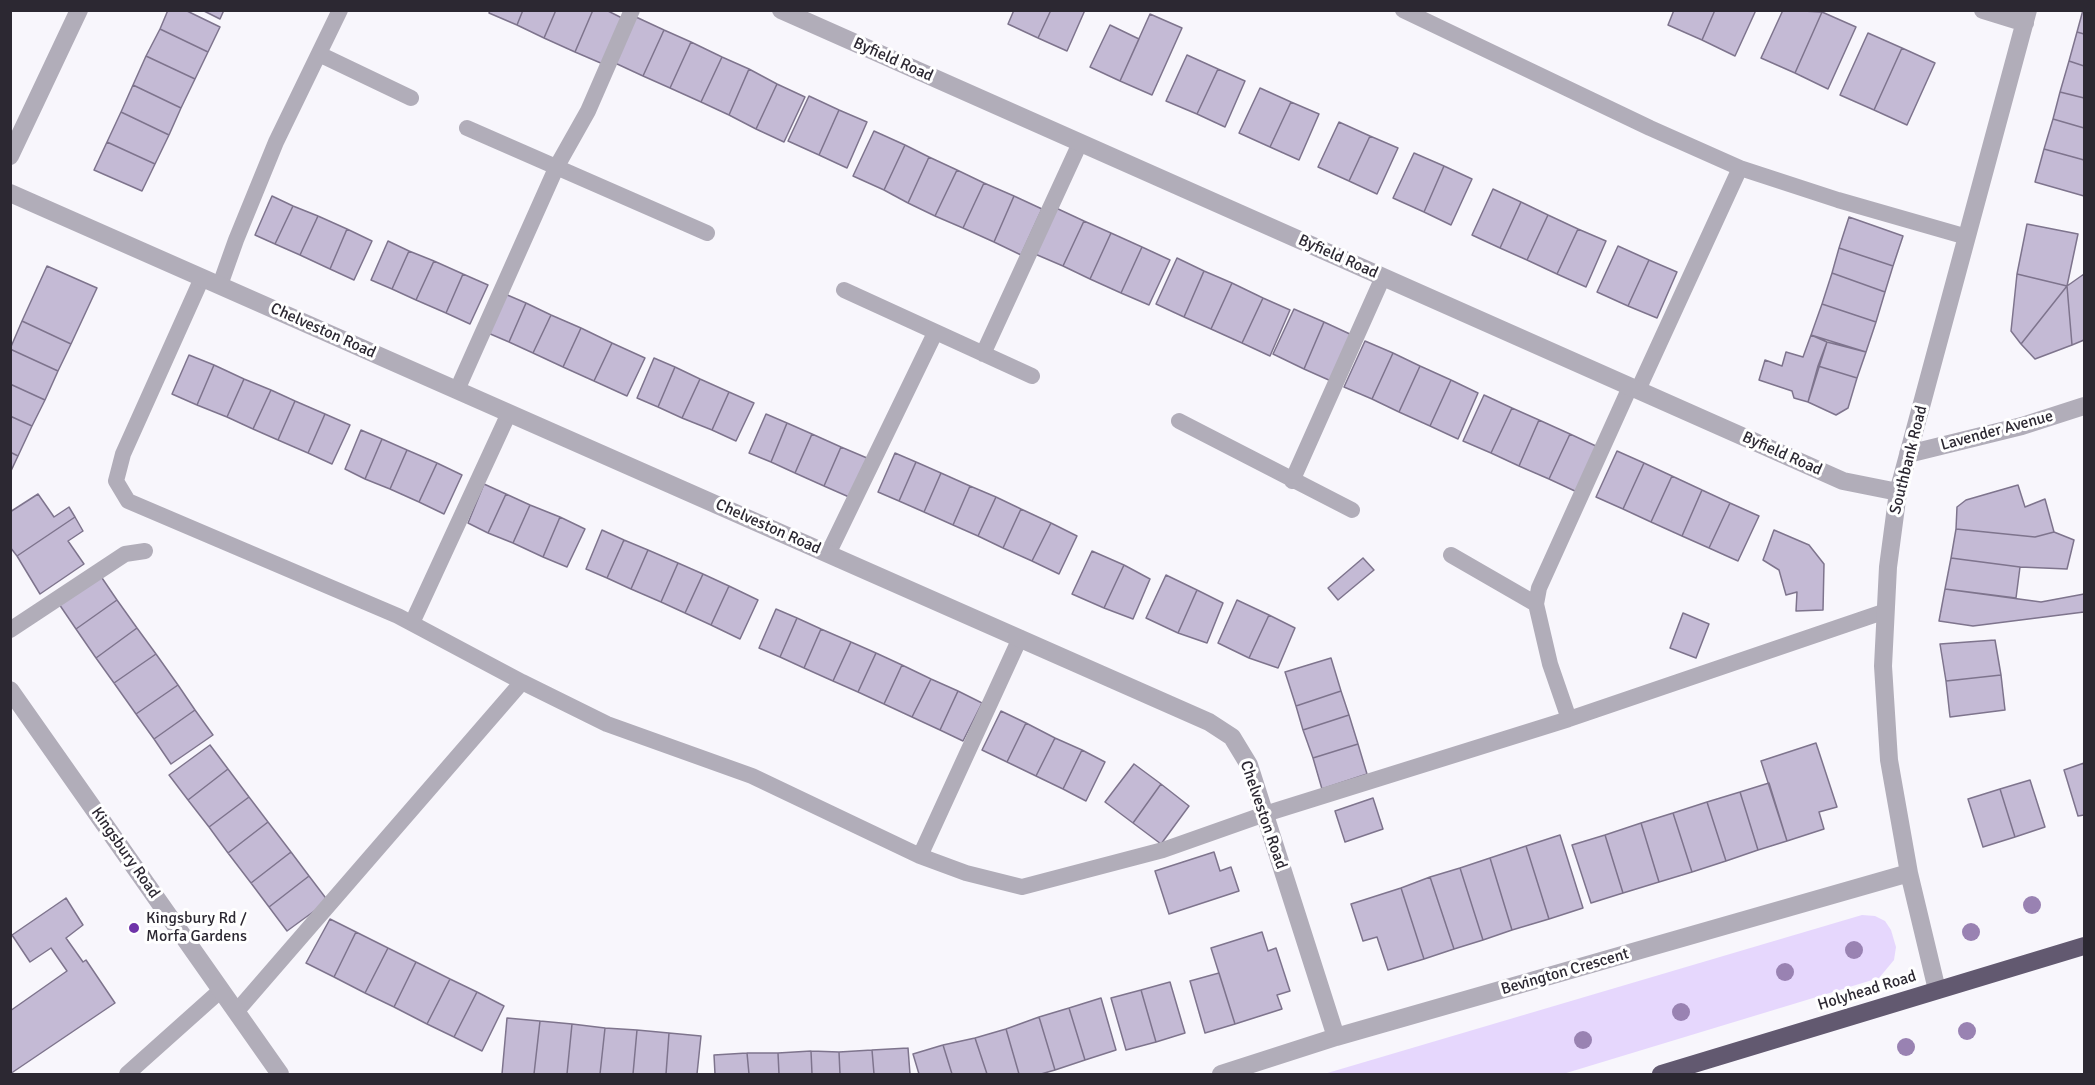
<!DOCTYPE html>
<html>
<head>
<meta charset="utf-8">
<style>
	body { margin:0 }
	#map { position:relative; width:2095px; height:1085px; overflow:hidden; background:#f8f6fc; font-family:Signika,sans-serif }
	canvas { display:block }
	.frame { position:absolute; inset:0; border:12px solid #2c2832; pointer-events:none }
</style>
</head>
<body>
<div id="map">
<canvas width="2095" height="1085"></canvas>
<div class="frame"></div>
</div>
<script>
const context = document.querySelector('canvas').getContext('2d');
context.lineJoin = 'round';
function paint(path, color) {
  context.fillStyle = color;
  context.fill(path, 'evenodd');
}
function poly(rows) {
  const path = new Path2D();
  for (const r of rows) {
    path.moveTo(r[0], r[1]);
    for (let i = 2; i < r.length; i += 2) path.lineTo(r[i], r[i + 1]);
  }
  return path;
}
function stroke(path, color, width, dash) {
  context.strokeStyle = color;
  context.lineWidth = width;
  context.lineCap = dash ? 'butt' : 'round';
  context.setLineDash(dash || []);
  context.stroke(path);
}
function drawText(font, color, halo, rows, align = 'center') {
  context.font = font + ' Signika,sans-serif';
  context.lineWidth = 6;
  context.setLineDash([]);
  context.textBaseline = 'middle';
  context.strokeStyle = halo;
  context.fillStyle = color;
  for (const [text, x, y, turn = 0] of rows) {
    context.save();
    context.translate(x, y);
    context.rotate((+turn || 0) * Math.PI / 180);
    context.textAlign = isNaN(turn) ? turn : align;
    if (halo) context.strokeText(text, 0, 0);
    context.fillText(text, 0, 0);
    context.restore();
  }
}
paint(poly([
	[1862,915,1875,916,1885,921,1891,930,1896,947,1894,960,1879,978,1563,1074,1324,1074]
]), '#e6d7fd');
const building = poly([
	[168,10,185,10,220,27,208,52,160,29,168,10],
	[202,10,224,10,220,19,202,10],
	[490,10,523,10,517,25,489,13,490,10],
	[523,10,556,10,544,38,517,25,523,10],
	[556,10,593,10,575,52,544,38,556,10],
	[593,10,606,10,624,19,603,64,575,52,593,10],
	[1014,10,1051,10,1038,38,1008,24,1014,10],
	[1051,10,1085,10,1067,51,1038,38,1051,10],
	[1674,10,1715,10,1702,40,1668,25,1674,10],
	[1715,10,1756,10,1735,56,1702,40,1715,10],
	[1783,10,1822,12,1795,73,1761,58,1783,10],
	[2083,10,2084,10,2084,34,2077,32,2083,10],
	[1822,12,1856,27,1828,89,1795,73,1822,12],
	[1150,14,1182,28,1152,95,1120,81,1150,14],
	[636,17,664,30,643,76,615,63,636,17],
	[1110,25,1139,39,1120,81,1090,67,1110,25],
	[160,29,208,52,195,79,146,56,160,29],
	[664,30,691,42,670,88,643,76,664,30],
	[2077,32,2084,34,2084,66,2069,61,2077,32],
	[1868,33,1902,48,1874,110,1840,95,1868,33],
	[691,42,722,57,701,102,670,88,691,42],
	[1902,48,1935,63,1907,125,1874,110,1902,48],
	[1187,55,1218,69,1197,114,1166,101,1187,55],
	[146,56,195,79,181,108,133,85,146,56],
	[722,57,749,69,729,115,701,102,722,57],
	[2069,61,2084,66,2084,98,2060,92,2069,61],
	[749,69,777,84,756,129,729,115,749,69],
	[1218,69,1245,81,1225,127,1197,114,1218,69],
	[777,84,805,97,784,142,756,129,777,84],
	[133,85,181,108,169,135,121,112,133,85],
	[1260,88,1291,102,1270,147,1239,133,1260,88],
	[2060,92,2084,98,2084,128,2053,119,2060,92],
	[809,96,839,110,819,155,788,141,809,96],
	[1291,102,1319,114,1299,160,1270,147,1291,102],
	[839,110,867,122,847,168,819,155,839,110],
	[121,112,169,135,155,164,107,142,121,112],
	[2053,119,2084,128,2084,160,2044,149,2053,119],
	[1339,122,1370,136,1349,181,1318,167,1339,122],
	[874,131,905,145,884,190,853,176,874,131],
	[1370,136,1398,148,1377,194,1349,181,1370,136],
	[107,142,155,164,142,191,94,170,107,142],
	[905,145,929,157,908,203,884,190,905,145],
	[2044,149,2084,160,2084,196,2035,182,2044,149],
	[1414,153,1444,166,1424,212,1393,198,1414,153],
	[929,157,957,170,935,216,908,203,929,157],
	[1444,166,1472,179,1451,225,1424,212,1444,166],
	[957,170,984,183,963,228,935,216,957,170],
	[984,183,1014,196,994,242,963,228,984,183],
	[1493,189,1521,202,1500,248,1472,235,1493,189],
	[272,196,293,206,275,244,255,235,272,196],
	[1014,196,1042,209,1021,255,994,242,1014,196],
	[1521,202,1548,215,1527,260,1500,248,1521,202],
	[293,206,318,216,300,255,275,244,293,206],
	[1056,208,1084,221,1063,266,1035,254,1056,208],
	[1548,215,1578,229,1557,274,1527,260,1548,215],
	[318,216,347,229,330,269,300,255,318,216],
	[1849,217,1903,236,1893,266,1839,248,1849,217],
	[1084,221,1111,233,1090,279,1063,266,1084,221],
	[2027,224,2078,234,2067,286,2017,274,2027,224],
	[347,229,372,241,354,280,330,269,347,229],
	[1578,229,1606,241,1586,287,1557,274,1578,229],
	[1111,233,1142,247,1121,293,1090,279,1111,233],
	[388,241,409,251,392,289,371,280,388,241],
	[1618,246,1649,260,1628,306,1597,292,1618,246],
	[1142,247,1170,260,1149,305,1121,293,1142,247],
	[1839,248,1893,266,1885,292,1832,273,1839,248],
	[409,251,434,261,416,300,392,289,409,251],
	[1177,258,1204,271,1184,317,1156,304,1177,258],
	[1649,260,1677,272,1657,318,1628,306,1649,260],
	[434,261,463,274,446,313,416,300,434,261],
	[47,266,97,288,71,344,22,321,47,266],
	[1204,271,1232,283,1211,329,1184,317,1204,271],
	[1832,273,1885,292,1876,322,1822,304,1832,273],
	[463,274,488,285,470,324,446,313,463,274],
	[2017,274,2067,286,2021,344,2011,331,2017,274],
	[2084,274,2084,340,2072,345,2067,286,2084,274],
	[1232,283,1263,298,1242,343,1211,329,1232,283],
	[2067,286,2072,345,2035,359,2021,344,2067,286],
	[505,294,526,303,509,342,488,333,505,294],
	[1263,298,1290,310,1270,356,1242,343,1263,298],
	[526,303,551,315,533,353,509,342,526,303],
	[1822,304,1876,322,1866,352,1811,335,1822,304],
	[1294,309,1324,322,1304,369,1273,354,1294,309],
	[551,315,581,328,563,367,533,353,551,315],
	[22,321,71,344,58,371,10,349,22,321],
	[1324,322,1352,335,1331,381,1304,369,1324,322],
	[581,328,612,343,594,381,563,367,581,328],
	[1811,335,1827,342,1808,402,1794,398,1792,391,1759,380,1765,360,1782,366,1786,352,1803,357,1811,335],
	[1365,341,1393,353,1372,399,1344,387,1365,341],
	[1827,342,1866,352,1857,378,1818,366,1827,342],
	[612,343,645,358,627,396,594,381,612,343],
	[10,349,58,371,45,400,10,384,10,349],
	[1393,353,1420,366,1399,412,1372,399,1393,353],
	[189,355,214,365,197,405,172,394,189,355],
	[654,358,675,367,658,407,637,398,654,358],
	[214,365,244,379,227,417,197,405,214,365],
	[1420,366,1451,380,1430,426,1399,412,1420,366],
	[1818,366,1857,378,1848,408,1836,415,1808,402,1818,366],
	[675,367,700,379,682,418,658,407,675,367],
	[244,379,271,390,253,429,227,417,244,379],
	[700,379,729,392,712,430,682,418,700,379],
	[1451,380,1478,393,1458,439,1430,426,1451,380],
	[10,384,45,400,32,426,10,416,10,384],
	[271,390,295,401,278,440,253,429,271,390],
	[729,392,754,403,736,441,712,430,729,392],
	[1484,395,1512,408,1491,453,1463,441,1484,395],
	[295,401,325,414,308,453,278,440,295,401],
	[1512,408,1539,420,1519,466,1491,453,1512,408],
	[325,414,350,425,332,464,308,453,325,414],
	[766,414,787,423,771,462,749,453,766,414],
	[10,416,32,426,18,456,10,452,10,416],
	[1539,420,1570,434,1549,479,1519,466,1539,420],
	[787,423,812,434,795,473,771,462,787,423],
	[361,430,382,439,365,479,345,469,361,430],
	[812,434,841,447,824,486,795,473,812,434],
	[1570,434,1598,447,1577,492,1549,479,1570,434],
	[382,439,407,450,390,489,365,479,382,439],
	[841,447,867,458,849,497,824,486,841,447],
	[407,450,437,463,419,502,390,489,407,450],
	[1617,451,1644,463,1623,509,1596,497,1617,451],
	[10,452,18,456,10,473,10,452],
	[895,453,916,462,899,501,878,492,895,453],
	[916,462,941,473,924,512,899,501,916,462],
	[437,463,462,475,444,514,419,502,437,463],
	[1644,463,1672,476,1651,522,1623,509,1644,463],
	[941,473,970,486,953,525,924,512,941,473],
	[1672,476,1702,490,1682,536,1651,522,1672,476],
	[484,484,506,494,488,533,468,523,484,484],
	[2018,485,2025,507,2045,499,2054,532,2035,537,1956,529,1957,507,1966,500,2018,485],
	[970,486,996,497,978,536,953,525,970,486],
	[1702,490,1730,503,1709,548,1682,536,1702,490],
	[38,494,54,517,69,507,75,517,17,556,10,547,10,512,38,494],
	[506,494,530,505,513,543,488,533,506,494],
	[996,497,1021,509,1003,548,978,536,996,497],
	[1730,503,1759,516,1738,561,1709,548,1730,503],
	[530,505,560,517,543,557,513,543,530,505],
	[1021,509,1051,523,1032,561,1003,548,1021,509],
	[75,517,83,531,68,541,84,564,40,594,17,556,75,517],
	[560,517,585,529,567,567,543,557,560,517],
	[1051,523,1077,536,1059,574,1032,561,1051,523],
	[1956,529,2035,537,2054,532,2074,540,2067,569,2020,567,1951,558,1956,529],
	[602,530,624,540,607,578,586,569,602,530],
	[1774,530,1809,545,1824,564,1823,610,1796,611,1797,592,1786,595,1779,570,1763,560,1774,530],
	[624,540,648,550,631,589,607,578,624,540],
	[648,550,678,563,661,602,631,589,648,550],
	[1092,551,1124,565,1104,608,1072,594,1092,551],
	[1363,558,1374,570,1338,600,1328,588,1363,558],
	[1951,558,2020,567,2016,598,1945,589,1951,558],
	[678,563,703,574,685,613,661,602,678,563],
	[1124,565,1150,579,1133,619,1104,608,1124,565],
	[703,574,729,586,711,625,685,613,703,574],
	[100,575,117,600,76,629,59,604,100,575],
	[1166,575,1197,590,1178,633,1146,618,1166,575],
	[729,586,758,600,740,639,711,625,729,586],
	[1945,589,2041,602,2084,594,2084,612,1973,626,1939,621,1945,589],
	[1197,590,1223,603,1207,643,1178,633,1197,590],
	[117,600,137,628,96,658,76,629,117,600],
	[1237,600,1269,615,1249,658,1218,643,1237,600],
	[776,609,797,618,780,657,759,648,776,609],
	[1683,613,1709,624,1696,658,1670,648,1683,613],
	[1269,615,1295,628,1278,668,1249,658,1269,615],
	[797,618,821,629,804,668,780,657,797,618],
	[137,628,156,654,114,683,96,658,137,628],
	[821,629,851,642,833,681,804,668,821,629],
	[1995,640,2001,675,1946,681,1940,644,1995,640],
	[851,642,876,653,858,692,833,681,851,642],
	[876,653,902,665,884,704,858,692,876,653],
	[156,654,178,685,136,714,114,683,156,654],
	[1331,658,1341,691,1296,706,1285,672,1331,658],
	[902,665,931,679,912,717,884,704,902,665],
	[2001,675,2005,710,1950,717,1946,681,2001,675],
	[931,679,958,691,940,730,912,717,931,679],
	[178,685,195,710,154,739,136,714,178,685],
	[958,691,982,703,963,741,940,730,958,691],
	[1341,691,1349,715,1303,730,1296,706,1341,691],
	[195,710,213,735,171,764,154,739,195,710],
	[1001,711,1026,723,1007,762,982,750,1001,711],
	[1349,715,1358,744,1313,758,1303,730,1349,715],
	[1026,723,1055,738,1036,776,1007,762,1026,723],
	[1055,738,1082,750,1063,789,1036,776,1055,738],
	[1816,743,1837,807,1819,812,1824,829,1787,841,1761,761,1816,743],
	[1358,744,1367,774,1322,789,1313,758,1358,744],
	[210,745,228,769,188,800,169,775,210,745],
	[1082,750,1105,762,1086,801,1063,789,1082,750],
	[2084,763,2084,815,2078,816,2064,770,2084,763],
	[1134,764,1161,784,1133,823,1105,802,1134,764],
	[228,769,249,797,209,827,188,800,228,769],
	[2030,780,2045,827,2015,837,2000,789,2030,780],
	[1769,783,1787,841,1758,850,1740,792,1769,783],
	[1161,784,1189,806,1161,844,1133,823,1161,784],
	[2000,789,2015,837,1983,847,1968,799,2000,789],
	[1740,792,1758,850,1726,861,1707,802,1740,792],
	[249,797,268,822,228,853,209,827,249,797],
	[1373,798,1383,829,1345,842,1335,811,1373,798],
	[1707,802,1726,861,1692,872,1673,813,1707,802],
	[1673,813,1692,872,1659,882,1641,823,1673,813],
	[268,822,291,852,251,883,228,853,268,822],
	[1641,823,1659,882,1623,893,1605,835,1641,823],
	[1560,835,1583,908,1549,919,1526,846,1560,835],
	[1605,835,1623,893,1591,903,1572,845,1605,835],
	[1526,846,1549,919,1512,930,1490,858,1526,846],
	[291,852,309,876,269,907,251,883,291,852],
	[1214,852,1220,871,1231,867,1239,891,1169,914,1155,871,1214,852],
	[1490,858,1512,930,1483,940,1460,868,1490,858],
	[1460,868,1483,940,1454,949,1430,877,1460,868],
	[309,876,328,901,287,931,269,907,309,876],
	[1430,877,1454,949,1424,959,1401,888,1430,877],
	[1401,888,1424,959,1388,970,1377,937,1363,941,1351,904,1401,888],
	[66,898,83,925,66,938,83,962,86,960,115,1003,10,1074,10,1011,67,971,51,948,30,962,12,935,66,898],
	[330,919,356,932,334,977,306,963,330,919],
	[356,932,388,948,365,993,334,977,356,932],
	[1262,932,1268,951,1276,948,1290,991,1277,995,1282,1009,1235,1024,1211,948,1262,932],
	[388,948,416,962,394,1007,365,993,388,948],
	[416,962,450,979,427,1024,394,1007,416,962],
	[1219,973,1235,1024,1205,1033,1190,981,1219,973],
	[450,979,477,992,454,1037,427,1024,450,979],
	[1170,982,1185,1033,1156,1042,1141,990,1170,982],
	[1141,990,1156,1042,1126,1050,1111,998,1141,990],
	[477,992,504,1006,482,1051,454,1037,477,992],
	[1101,998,1116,1050,1085,1060,1069,1008,1101,998],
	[1069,1008,1085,1060,1055,1070,1039,1017,1069,1008],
	[1039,1017,1055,1070,1041,1074,1019,1074,1006,1029,1039,1017],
	[507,1018,540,1021,534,1074,502,1074,507,1018],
	[540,1021,572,1024,567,1074,534,1074,540,1021],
	[572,1024,605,1028,600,1074,567,1074,572,1024],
	[605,1028,637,1030,633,1074,600,1074,605,1028],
	[1006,1029,1019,1074,987,1074,975,1038,1006,1029],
	[637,1030,669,1033,666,1074,633,1074,637,1030],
	[669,1033,701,1036,697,1074,666,1074,669,1033],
	[975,1038,987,1074,952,1074,943,1045,975,1038],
	[943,1045,952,1074,919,1074,913,1054,943,1045],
	[908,1048,910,1074,874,1074,872,1050,908,1048],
	[872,1050,874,1074,840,1074,839,1052,872,1050],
	[811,1051,812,1074,779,1074,778,1053,811,1051],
	[811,1051,839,1052,840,1074,812,1074,811,1051],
	[747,1053,749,1074,715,1074,714,1055,747,1053],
	[747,1053,778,1053,779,1074,749,1074,747,1053]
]);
paint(building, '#c4bad5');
stroke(building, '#7e748d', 1.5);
stroke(poly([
	[1403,10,1650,128,1740,168,1838,200,1967,237],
	[319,54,411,98],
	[467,128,707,233],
	[202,278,123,454,116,481,128,501,398,616,522,682,607,724,752,776,920,856,966,873,1022,887,1163,850,1265,814,1569,719,1886,611],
	[220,285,236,240,276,142,340,10],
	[844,290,1032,376],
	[983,354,1080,143],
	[457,390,557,166,588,111,632,10],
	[1638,390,1740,168],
	[1179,421,1352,510],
	[1292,481,1383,277],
	[828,554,935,333],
	[1451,555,1536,604],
	[412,623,509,413],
	[10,630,125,554,145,551],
	[1569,719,1550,664,1536,604,1539,588,1630,387],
	[920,856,1020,638],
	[236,1012,522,682],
	[127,1074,221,990]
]), '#b1adb9', 16);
stroke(poly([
	[781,10,1843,481,1898,492],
	[1983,10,2025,23],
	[10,156,79,10],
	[10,193,1209,722,1232,737,1249,765,1336,1037],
	[1908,454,2022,426,2084,406],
	[10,690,280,1074],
	[1937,990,1909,873,1889,760,1883,666,1888,567,1898,492,2028,10],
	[1221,1074,1336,1037,1909,873]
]), '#b1adb9', 18);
stroke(poly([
	[1661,1074,2084,946]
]), '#625970', 18);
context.fillStyle = '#9982b2';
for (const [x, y] of [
	[2032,905],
	[1971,932],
	[1854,950],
	[1785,972],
	[1681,1012],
	[1967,1031],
	[1583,1040],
	[1906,1047]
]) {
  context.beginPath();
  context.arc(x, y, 9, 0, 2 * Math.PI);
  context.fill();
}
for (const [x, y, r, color] of [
	[134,928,6,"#6f34a9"]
]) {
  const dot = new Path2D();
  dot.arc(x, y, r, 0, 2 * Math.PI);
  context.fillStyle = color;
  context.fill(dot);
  stroke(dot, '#fff', 2);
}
drawText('16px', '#2c2832', '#fff', [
	["Byfield Road",893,60,24],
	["Byfield Road",1338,257,24],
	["Chelveston Road",323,331,24],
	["Lavender Avenue",1997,431,-15],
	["Byfield Road",1782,454,24],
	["Southbank Road",1909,460,-76],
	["Chelveston Road",768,527,24],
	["Chelveston Road",1263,815,71],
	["Kingsbury Road",125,853,55],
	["Bevington Crescent",1565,972,-16],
	["Holyhead Road",1867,991,-17]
]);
drawText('16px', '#2c2832', '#fff', [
	["Kingsbury Rd /",146,919],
	["Morfa Gardens",146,937]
], 'left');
</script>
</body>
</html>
